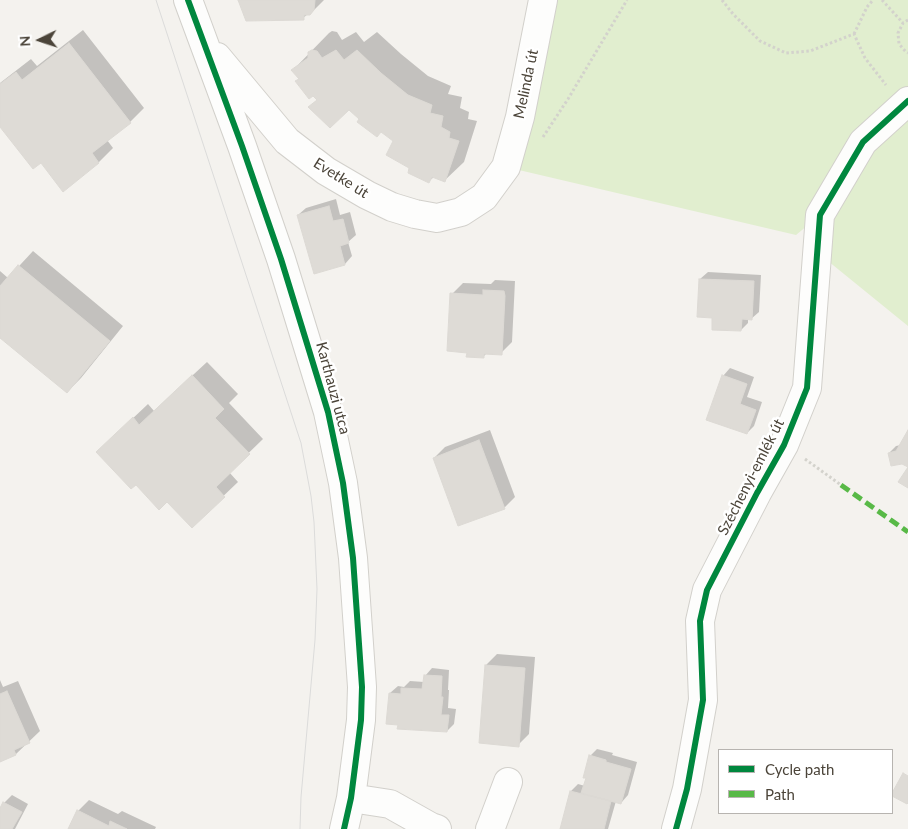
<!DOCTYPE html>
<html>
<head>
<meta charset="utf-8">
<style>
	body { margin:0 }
	#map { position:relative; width:908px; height:829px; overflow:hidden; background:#f4f2ee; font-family:Lato,sans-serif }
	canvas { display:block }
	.legend { position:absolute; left:718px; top:749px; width:175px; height:65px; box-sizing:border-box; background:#fff; border:1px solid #b7b4b0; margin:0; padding:6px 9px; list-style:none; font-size:15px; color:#4b4439 }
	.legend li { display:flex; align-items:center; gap:10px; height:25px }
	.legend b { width:25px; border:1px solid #b7b4b0 }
	.north { position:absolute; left:15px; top:15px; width:50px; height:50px; -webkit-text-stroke:4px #fff; paint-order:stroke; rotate:266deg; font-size:14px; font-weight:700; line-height:20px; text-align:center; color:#4b4439 }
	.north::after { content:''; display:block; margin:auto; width:18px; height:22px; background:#4b4439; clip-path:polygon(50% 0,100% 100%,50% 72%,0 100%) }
</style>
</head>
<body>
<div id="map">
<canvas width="908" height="829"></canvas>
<ul class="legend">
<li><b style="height:6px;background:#00873e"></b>Cycle path</li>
<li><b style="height:6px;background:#58b947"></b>Path</li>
</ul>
<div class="north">N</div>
</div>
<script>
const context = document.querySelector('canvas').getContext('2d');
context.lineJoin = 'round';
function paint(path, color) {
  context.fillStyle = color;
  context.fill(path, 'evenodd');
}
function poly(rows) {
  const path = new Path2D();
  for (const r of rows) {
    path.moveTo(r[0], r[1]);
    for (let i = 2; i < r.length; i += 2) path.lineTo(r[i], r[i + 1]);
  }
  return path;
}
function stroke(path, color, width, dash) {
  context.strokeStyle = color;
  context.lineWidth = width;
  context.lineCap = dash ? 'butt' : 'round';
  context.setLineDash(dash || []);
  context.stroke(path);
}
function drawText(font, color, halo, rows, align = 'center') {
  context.font = font + ' Lato,sans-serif';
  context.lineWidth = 5;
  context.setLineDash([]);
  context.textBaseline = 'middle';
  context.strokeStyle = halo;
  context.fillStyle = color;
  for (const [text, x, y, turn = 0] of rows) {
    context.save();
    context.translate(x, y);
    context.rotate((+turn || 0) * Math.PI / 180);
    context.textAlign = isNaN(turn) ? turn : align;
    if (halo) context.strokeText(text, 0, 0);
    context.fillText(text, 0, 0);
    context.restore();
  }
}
paint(poly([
	[543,0,908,0,908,101,820,215,796,235,506,167],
	[908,115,908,326,828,261,832,217,871,150]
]), '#e1eecf');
paint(poly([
	[239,0,324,0,310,14,308,14,303,18],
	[83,30,144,108,130,122,107,140,113,148,99,162,63,190,41,161,0,125,0,83,31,59,37,66],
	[332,31,337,32,342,40,356,32,364,42,377,32,401,54,428,76,451,86,448,94,462,97,460,108,469,112,468,119,477,121,464,162,444,181,434,177,429,181,410,167,395,141,361,118,349,108,310,107,318,99,293,70,329,33],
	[336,199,340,215,350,212,356,235,348,242,352,256,345,264,315,272,298,215,306,208],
	[33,251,123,326,81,378,67,392,0,337,0,271,8,278],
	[708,272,761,275,759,312,751,319,748,319,748,323,741,330,713,317,700,279],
	[495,280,515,281,512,342,501,353,488,352,484,356,452,294,463,283,491,284],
	[207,362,238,394,229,403,263,439,229,472,238,482,192,526,112,438,148,404,154,411],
	[730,368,754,377,747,397,762,402,754,426,747,433,723,376],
	[490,430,515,497,504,508,434,458,445,447],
	[908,433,908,466,889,453,896,446,901,445],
	[497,654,535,657,529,734,518,745,486,665],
	[432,668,449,670,448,690,449,690,448,708,456,709,454,724,447,731,390,693,398,686,404,687,410,681,424,682,425,676],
	[0,680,3,687,18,681,40,731,16,754,0,761],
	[597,749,613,753,612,755,637,762,628,795,621,803,616,801,608,829,561,829,571,791,578,784,585,786,590,756],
	[12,795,28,804,15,829,0,829,0,807,1,808,4,803],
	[89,800,118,814,122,811,156,827,155,829,69,829,78,811]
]), '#0003');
const building = poly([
	[238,0,315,0,314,10,310,15,304,15,304,20,246,21,238,0],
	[69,43,131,123,92,153,99,163,63,192,41,163,33,169,0,127,0,84,16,72,22,80,69,43],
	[312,50,317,51,322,58,336,50,344,60,357,50,381,73,408,95,432,105,430,113,443,116,441,127,450,132,449,138,459,141,445,182,432,177,429,183,408,173,409,168,386,155,393,141,381,132,377,137,357,122,359,119,349,110,330,128,308,107,317,100,313,96,309,99,295,81,299,79,291,70,308,58,308,52,312,50],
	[329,206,333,221,343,219,349,243,340,246,345,265,314,274,297,215,329,206],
	[18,265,110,341,67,393,0,338,0,286,18,265],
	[699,279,754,281,752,320,742,319,741,331,712,330,712,318,697,317,699,279],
	[483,290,504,291,505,296,502,355,484,354,484,358,466,357,467,353,447,351,450,293,483,295,483,290],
	[192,375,224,409,215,418,250,454,216,487,225,497,192,528,167,502,159,510,136,485,131,489,96,452,133,417,139,425,192,375],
	[722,375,747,384,740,404,756,410,747,434,706,420,722,375],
	[908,430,908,488,898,482,908,467,902,464,891,466,888,453,896,451,908,430],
	[479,440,505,509,458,526,433,458,479,440],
	[485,665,525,668,519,747,479,743,485,665],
	[424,675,442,676,441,697,443,697,441,715,449,715,447,732,397,729,398,725,386,724,389,693,401,694,401,688,422,689,424,675],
	[7,691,30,743,14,750,16,755,0,762,0,694,7,691],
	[589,755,606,760,606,762,631,769,621,804,581,793,586,778,583,778,589,755],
	[903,773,908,776,908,803,907,804,892,796,892,793,903,773],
	[570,791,611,801,604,829,560,829,570,791],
	[3,802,22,812,12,829,0,829,0,808,3,802],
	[77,810,109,826,110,821,127,829,68,829,77,810]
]);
paint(building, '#dedbd6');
stroke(building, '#dcd9d4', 1);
const minor = poly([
	[188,0,242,146,281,259,328,412,343,483,353,558,362,687,361,720,351,798,344,829],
	[217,57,287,141,326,171,367,195,392,207,415,214,437,218,461,212,484,197,506,167,520,117,543,0],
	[351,798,390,804,431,827,437,829],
	[490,829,491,827,508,782],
	[676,829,687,789,703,700,700,621,707,590,757,493,784,445,807,388,820,215,863,142,908,101]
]);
stroke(minor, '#d2d0cb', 30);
stroke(poly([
	[722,0,733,14,760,41,786,53,810,51,854,34,865,58,886,85],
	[882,0,903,23],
	[908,20,903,23,898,33,899,44,906,52,908,53],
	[854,34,867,7,873,0],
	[543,137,568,99,627,0],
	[805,459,841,485]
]), '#d3d2cc', 3, [2.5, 2.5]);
stroke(minor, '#fdfdfc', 28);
stroke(poly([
	[156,0,301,443,311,496,314,522,317,589,315,640,301,797,300,829]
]), '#dbdbda', 1);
stroke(poly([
	[841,485,908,532]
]), '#58b947', 5, [10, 5]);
stroke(poly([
	[188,0,242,146,281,259,328,412,343,483,353,558,362,687,361,720,351,798,344,829],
	[676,829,687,789,703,700,700,621,707,590,757,493,784,445,807,388,820,215,863,142,908,101]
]), '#00873e', 6);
drawText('15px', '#4b4439', '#fff', [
	["Melinda út",526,84,-78],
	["Evetke út",341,178,32],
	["Karthauzi utca",333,388,75],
	["Széchenyi-emlék út",751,477,-63]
]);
</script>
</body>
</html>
